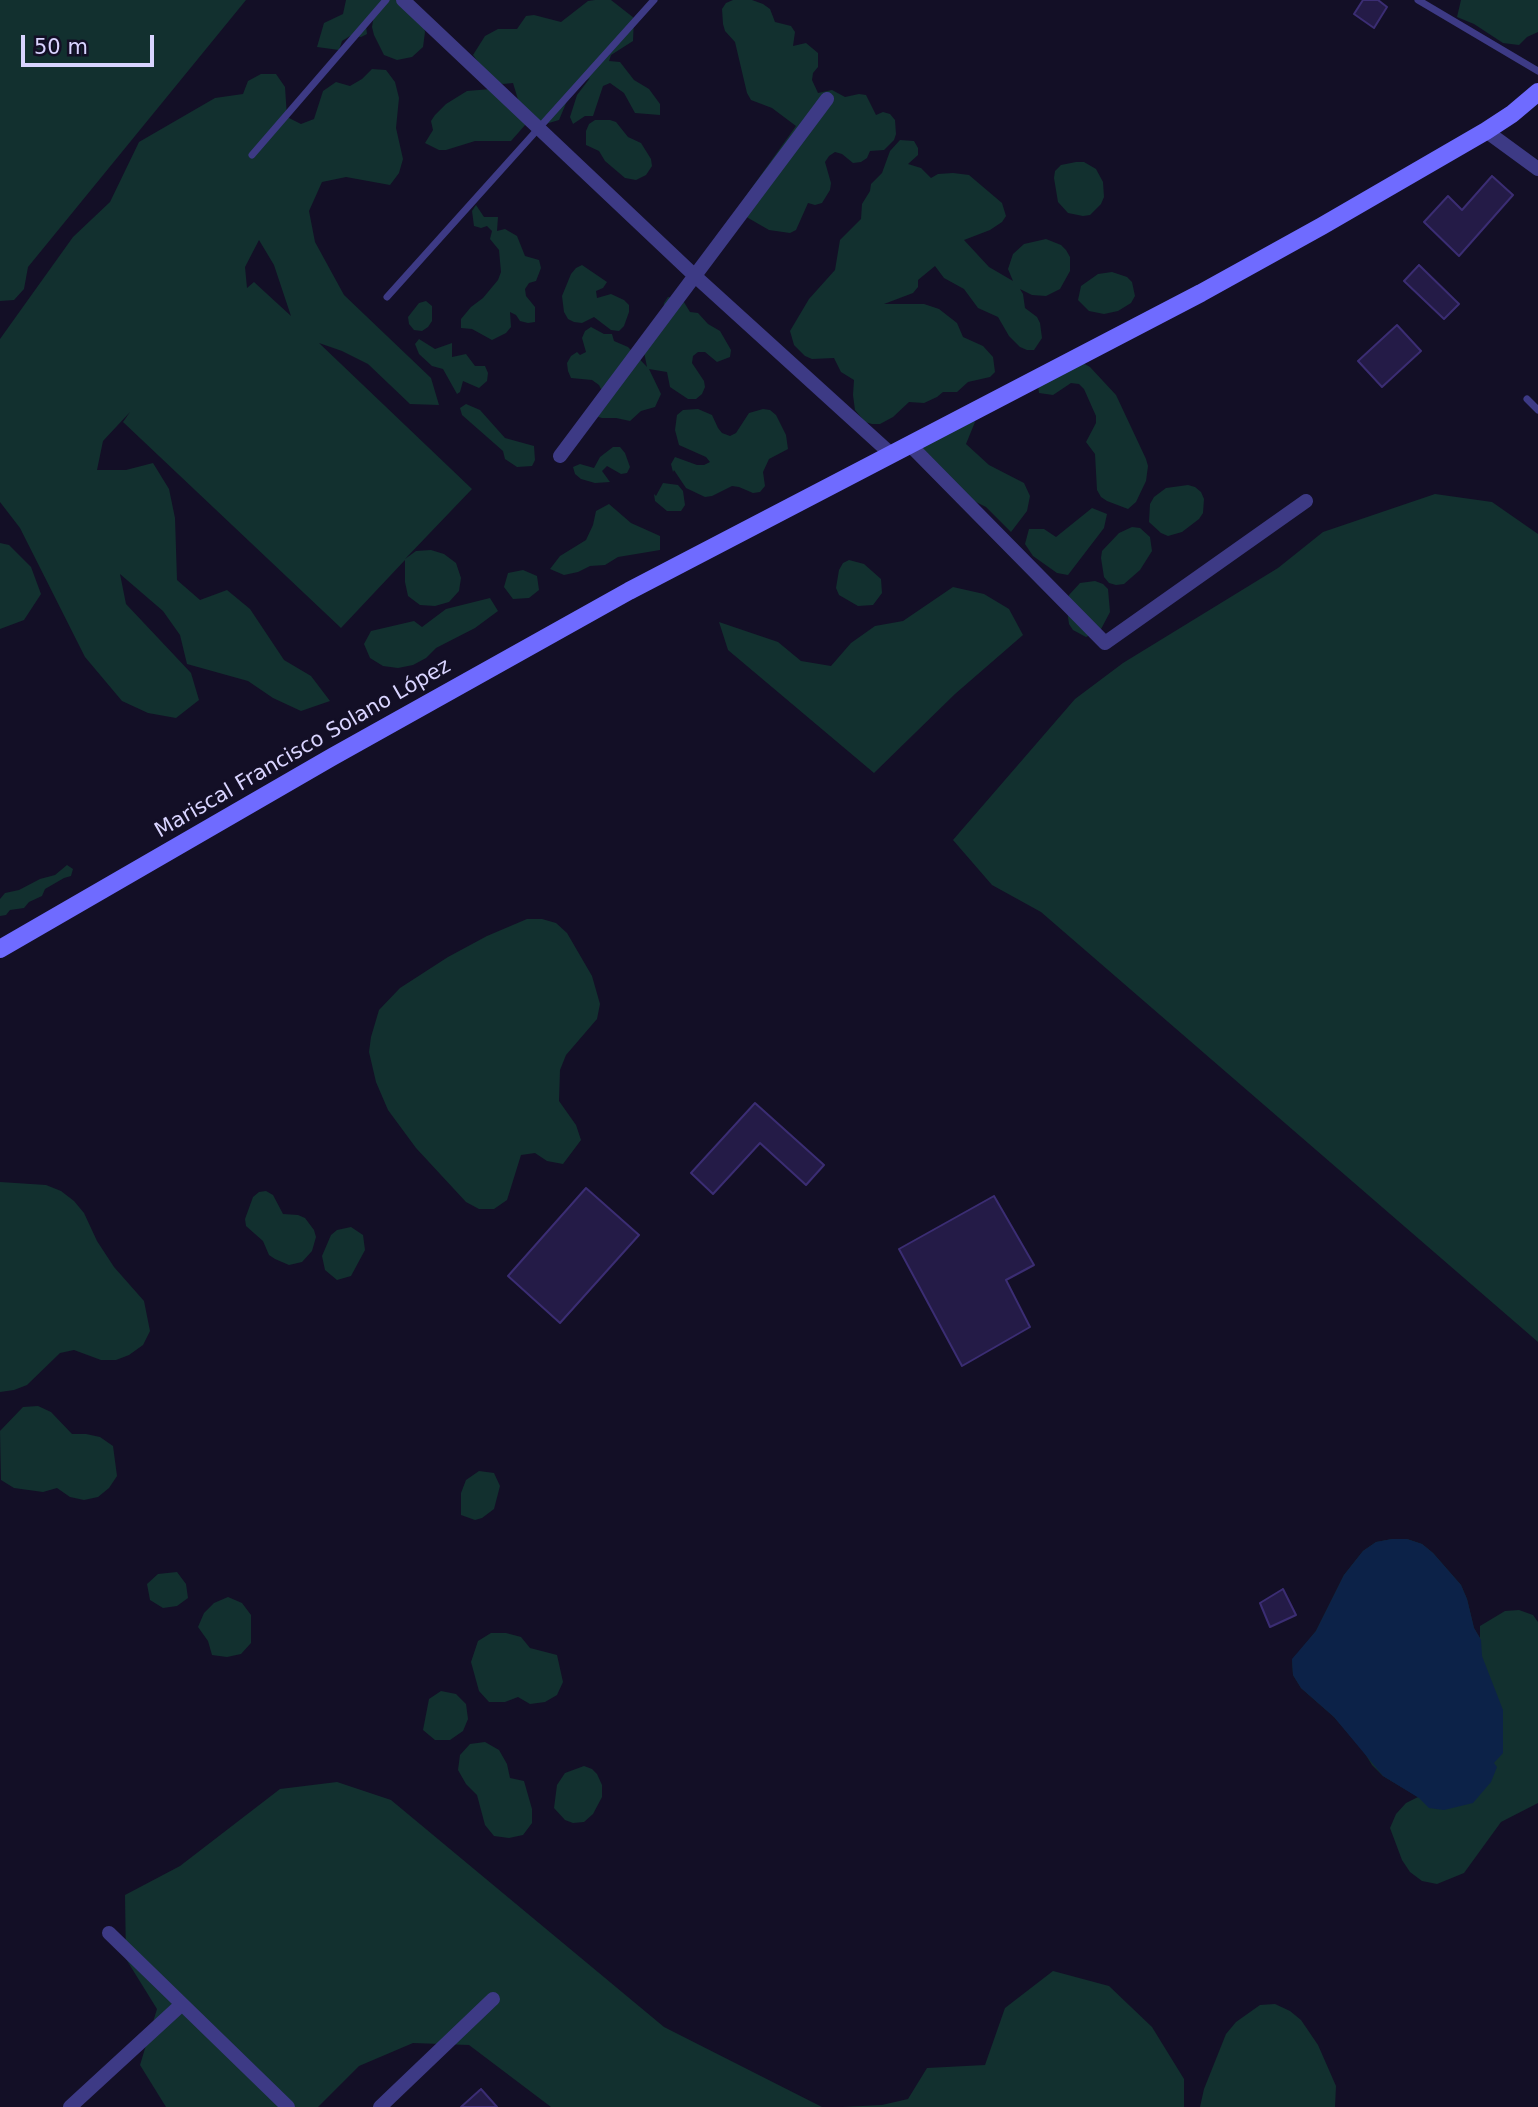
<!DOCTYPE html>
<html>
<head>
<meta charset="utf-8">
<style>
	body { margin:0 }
	#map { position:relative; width:1538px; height:2107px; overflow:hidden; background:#130f26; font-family:"DejaVu Sans",sans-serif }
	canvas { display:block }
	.scale { position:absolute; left:21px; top:35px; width:133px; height:32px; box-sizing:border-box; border:4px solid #d9d4ff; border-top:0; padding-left:9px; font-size:21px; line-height:24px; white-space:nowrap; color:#d9d4ff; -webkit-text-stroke:5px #130f26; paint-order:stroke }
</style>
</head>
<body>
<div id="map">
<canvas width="1538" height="2107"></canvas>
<div class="scale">50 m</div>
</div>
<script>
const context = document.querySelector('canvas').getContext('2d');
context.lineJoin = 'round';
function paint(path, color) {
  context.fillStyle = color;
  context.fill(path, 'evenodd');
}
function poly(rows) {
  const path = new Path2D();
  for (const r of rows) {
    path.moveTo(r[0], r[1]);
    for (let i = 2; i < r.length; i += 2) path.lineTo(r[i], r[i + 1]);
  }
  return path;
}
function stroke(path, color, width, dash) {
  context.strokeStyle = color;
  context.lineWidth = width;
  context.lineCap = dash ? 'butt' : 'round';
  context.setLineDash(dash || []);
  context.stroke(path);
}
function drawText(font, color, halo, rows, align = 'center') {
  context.font = font + ' "DejaVu Sans",sans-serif';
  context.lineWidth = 5;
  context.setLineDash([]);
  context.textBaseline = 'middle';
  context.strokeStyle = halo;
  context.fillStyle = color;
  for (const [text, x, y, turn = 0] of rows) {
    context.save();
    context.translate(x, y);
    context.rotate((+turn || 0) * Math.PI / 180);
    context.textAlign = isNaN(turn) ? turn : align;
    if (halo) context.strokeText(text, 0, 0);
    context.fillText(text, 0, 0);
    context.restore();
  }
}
paint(poly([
	[0,0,246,0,28,267,24,289,14,300,0,301],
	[346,0,406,0,422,18,425,32,423,47,412,57,397,60,384,55,374,35,372,27,374,15,366,26,367,34,361,37,350,36,342,41,339,50,317,47,324,23,343,14],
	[595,0,611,0,634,18,633,41,611,55,609,61,620,62,634,80,649,89,660,104,660,115,635,113,624,93,610,83,603,86,593,116,585,116,573,124,570,117,577,95,590,78,572,89,559,120,542,125,526,124,511,141,475,141,446,150,439,150,425,143,433,130,431,121,435,115,446,104,467,91,491,89,520,106,513,83,503,84,491,80,473,55,485,36,498,29,517,29,526,16,534,15,561,22,588,1],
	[733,0,752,0,763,4,770,9,775,22,791,26,795,32,793,46,806,43,818,53,818,67,813,73,812,80,818,93,832,90,845,97,859,94,866,95,876,115,883,112,890,114,895,120,896,134,894,140,884,150,870,151,867,158,861,162,853,163,842,154,835,152,829,156,825,162,831,183,830,190,822,203,815,205,808,203,796,230,790,233,769,230,743,215,743,200,796,126,772,108,751,100,747,93,735,42,725,31,723,24,722,9,726,3],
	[1461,0,1538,0,1538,32,1527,37,1519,45,1503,43,1474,24,1457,17],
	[372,69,386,70,395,82,399,98,396,128,403,159,399,173,390,185,346,177,322,182,309,211,315,242,344,295,431,378,439,405,410,404,368,364,342,351,319,343,472,489,405,559,416,551,431,550,444,554,456,563,461,578,459,591,449,602,435,606,420,605,408,596,405,582,405,560,341,628,123,422,130,412,103,441,97,470,126,470,153,463,169,489,175,518,177,580,200,600,227,590,250,609,284,660,311,676,330,701,301,711,273,698,248,681,187,664,180,635,163,611,120,574,126,604,191,673,199,700,176,718,148,713,122,701,85,657,20,528,0,502,0,339,73,237,110,202,139,142,215,98,243,94,248,81,261,74,276,74,285,87,287,117,301,124,314,119,323,91,336,82,350,86,362,79],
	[259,240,274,265,291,316,254,282,247,288,245,267],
	[595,120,610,120,616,122,628,137,641,143,651,159,652,166,646,175,636,180,625,178,605,161,599,151,586,145,586,131,589,124],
	[900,140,914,141,918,148,918,155,908,164,921,168,931,178,938,174,953,173,969,175,1002,203,1006,216,1002,222,990,230,964,240,989,267,1013,281,1008,269,1013,254,1024,244,1046,239,1061,245,1066,250,1070,257,1070,271,1060,289,1046,296,1032,295,1020,289,1023,294,1025,308,1037,317,1040,323,1042,338,1034,350,1027,350,1020,347,1009,336,998,317,978,308,964,289,944,278,935,266,918,280,918,287,913,293,884,304,924,304,939,309,957,323,963,337,983,346,993,357,995,372,990,377,968,382,957,392,943,392,937,397,924,403,909,402,893,417,880,424,872,424,865,422,855,410,853,395,854,380,841,372,834,358,812,359,805,356,794,345,790,331,809,299,835,270,840,240,861,219,862,204,870,191,871,184,882,173,890,151],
	[1076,162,1084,162,1096,169,1103,182,1104,197,1101,204,1090,215,1083,216,1068,213,1058,202,1054,178,1055,171,1061,165],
	[476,205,484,217,498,217,497,231,505,229,517,236,525,256,539,260,541,268,536,281,529,283,525,289,526,296,535,307,535,322,528,323,520,321,516,315,510,312,511,327,506,333,492,340,472,329,461,328,461,319,471,307,483,298,498,280,501,272,499,250,490,239,492,231,487,226,481,228,474,226,472,211],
	[582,265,607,282,603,288,596,291,597,298,611,294,624,300,629,305,629,312,624,326,619,331,611,330,594,317,582,323,574,322,568,319,564,312,562,296,571,274,576,268],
	[1112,272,1127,277,1132,282,1135,296,1131,303,1118,311,1104,314,1089,311,1078,300,1081,286,1098,274],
	[668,297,682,299,690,312,698,313,708,324,720,331,731,350,730,357,717,362,705,352,698,352,693,356,692,363,704,381,705,387,702,394,696,399,688,399,670,387,667,372,649,369,661,394,655,407,641,411,630,421,616,418,602,418,595,416,602,391,599,385,592,380,571,378,568,371,567,363,571,356,577,352,580,355,586,352,582,338,585,331,591,327,604,334,612,334,614,341,628,347,647,367,644,352,662,319,664,303],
	[426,301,432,306,432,321,428,327,422,331,414,330,409,324,408,317,419,303],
	[419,339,435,349,452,343,452,357,466,354,475,366,485,366,488,373,487,381,479,388,463,381,460,392,457,394,443,369,432,366,419,354,415,344],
	[1083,363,1090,367,1116,395,1146,459,1148,466,1146,481,1136,502,1128,509,1107,501,1101,497,1097,490,1095,454,1086,442,1096,423,1096,416,1084,389,1079,384,1071,383,1053,395,1039,393,1038,386],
	[466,404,480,410,505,438,534,446,535,460,532,466,517,467,505,459,503,451,462,415,460,408],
	[698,409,712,415,718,428,722,433,730,436,736,433,749,413,763,409,770,410,776,415,786,435,788,449,769,459,763,472,765,486,760,492,753,493,739,487,732,486,712,496,705,497,686,488,674,470,673,472,671,464,675,457,697,465,704,465,710,462,706,457,679,445,675,430,677,415,683,410],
	[972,416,975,422,966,444,989,465,1024,483,1030,496,1027,511,1011,532,986,507,972,500,923,453,918,441],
	[613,447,620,447,625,453,630,467,627,473,621,474,607,466,602,471,610,482,595,483,581,479,575,474,573,467,580,464,594,468,600,457],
	[663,483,678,485,683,491,685,505,681,511,667,511,655,501,654,494,656,496],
	[1188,485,1195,487,1201,492,1204,499,1203,513,1199,519,1182,532,1168,536,1161,533,1149,522,1150,504,1154,497,1166,488],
	[1435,494,1492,502,1538,534,1538,1342,1041,912,992,885,953,840,1075,699,1123,663,1278,568,1323,532],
	[609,504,631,523,660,536,660,550,618,557,605,565,590,566,578,572,564,575,550,569,560,556,586,540,593,525,596,511],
	[1092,508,1107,514,1104,528,1068,575,1057,573,1033,556,1025,544,1029,529,1044,529,1056,537],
	[1132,527,1140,528,1150,537,1152,551,1140,570,1124,584,1116,585,1109,583,1104,577,1101,558,1102,551,1119,533],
	[0,543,9,545,31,567,41,594,24,620,0,629],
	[849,560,864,564,881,579,882,593,873,605,858,606,839,595,836,588,839,570,843,563],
	[523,570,537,576,539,590,529,598,513,599,504,587,508,573],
	[1095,581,1103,584,1108,589,1110,612,1100,631,1086,637,1073,630,1069,624,1066,603,1069,595,1080,583],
	[953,587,984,594,1009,609,1023,635,955,694,874,773,728,650,719,622,778,642,801,661,831,666,851,643,875,626,903,621],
	[490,598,498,611,475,628,436,648,426,658,413,665,398,668,383,666,370,658,364,644,371,631,414,621,422,627,446,609],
	[67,865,73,869,71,876,64,878,45,889,42,896,29,902,24,908,10,910,6,915,0,916,0,899,5,893,19,890,40,879,55,875],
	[527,919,542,919,556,923,567,933,592,976,600,1004,597,1019,566,1055,560,1070,559,1101,576,1125,581,1140,563,1164,547,1161,535,1153,521,1155,507,1200,494,1209,479,1209,466,1202,416,1148,388,1110,376,1082,369,1052,371,1037,379,1010,400,988,448,957,487,936],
	[0,1182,46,1185,61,1191,74,1201,84,1213,97,1241,114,1267,144,1301,150,1331,143,1345,129,1355,116,1360,101,1360,74,1350,60,1353,27,1385,14,1390,0,1392],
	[266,1191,273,1195,283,1214,298,1215,305,1218,314,1230,316,1237,312,1251,302,1262,289,1265,275,1259,269,1255,263,1241,246,1226,245,1219,253,1197,259,1192],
	[351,1227,363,1235,365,1250,351,1276,337,1280,325,1270,322,1256,331,1235,337,1230],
	[38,1406,51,1412,72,1434,86,1434,100,1437,113,1446,117,1476,109,1488,98,1497,84,1500,70,1497,57,1488,43,1492,14,1488,1,1480,0,1431,23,1407],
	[479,1471,494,1473,500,1486,494,1509,482,1518,475,1520,461,1515,461,1493,466,1480],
	[1392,1539,1407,1539,1422,1544,1433,1553,1461,1585,1467,1599,1474,1628,1480,1638,1480,1626,1505,1611,1519,1610,1533,1615,1538,1622,1538,1803,1501,1822,1464,1873,1437,1884,1422,1881,1410,1872,1402,1860,1390,1828,1396,1814,1406,1803,1418,1797,1383,1776,1372,1765,1364,1752,1334,1717,1301,1688,1293,1675,1292,1660,1316,1631,1344,1575,1363,1551,1376,1542],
	[177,1572,186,1584,188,1598,177,1606,163,1608,150,1600,147,1584,158,1574],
	[228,1597,242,1603,251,1615,251,1643,241,1654,227,1657,212,1655,208,1641,198,1627,204,1613,214,1603],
	[491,1633,506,1633,521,1637,530,1648,557,1655,563,1682,557,1695,545,1702,530,1704,518,1697,505,1702,489,1702,479,1691,471,1662,478,1641],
	[441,1691,456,1694,466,1704,468,1719,463,1731,450,1740,435,1740,423,1730,429,1699],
	[485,1742,499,1750,507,1764,510,1778,524,1781,532,1809,532,1823,523,1835,509,1838,494,1836,485,1825,477,1795,466,1784,458,1770,460,1755,470,1744],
	[584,1766,592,1769,597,1774,602,1785,602,1797,593,1814,584,1822,573,1823,565,1820,554,1808,557,1785,565,1773],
	[337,1782,391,1800,664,2027,822,2107,551,2107,469,2045,413,2043,359,2066,318,2107,166,2107,140,2065,157,2009,126,1959,125,1895,180,1866,280,1789],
	[1053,1971,1109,1986,1152,2027,1184,2079,1184,2107,842,2107,882,2105,908,2099,927,2068,985,2065,1005,2008],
	[1275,2004,1290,2011,1301,2020,1318,2045,1336,2086,1335,2107,1200,2107,1204,2089,1226,2034,1236,2022,1260,2005]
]), '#12302f');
paint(poly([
	[1392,1539,1407,1539,1422,1544,1433,1553,1461,1585,1467,1599,1474,1628,1481,1640,1482,1656,1503,1710,1503,1753,1494,1763,1497,1767,1491,1782,1473,1803,1444,1810,1429,1808,1419,1798,1383,1776,1334,1717,1301,1688,1293,1675,1292,1659,1316,1631,1344,1575,1363,1551,1376,1542]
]), '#0c2248');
const building = poly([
	[1363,0,1378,0,1387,7,1374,28,1354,14,1363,0],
	[1492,176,1513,195,1459,256,1424,222,1448,196,1462,210,1492,176],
	[1419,265,1459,304,1444,319,1404,281,1419,265],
	[1397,325,1421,351,1382,387,1358,361,1397,325],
	[755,1103,824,1165,806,1185,760,1143,713,1194,691,1173,755,1103],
	[586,1188,639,1235,560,1323,508,1276,586,1188],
	[994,1196,1034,1265,1006,1280,1030,1327,962,1366,899,1249,994,1196],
	[1283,1589,1296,1615,1270,1627,1260,1603,1283,1589],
	[481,2089,497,2107,461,2107,481,2089]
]);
paint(building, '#241b47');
stroke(building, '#3b2d73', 2);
stroke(poly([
	[1418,0,1538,71],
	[252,155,386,0],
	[387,297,654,0],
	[1527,399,1538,410]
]), '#3d3a85', 7);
stroke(poly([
	[403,0,695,276,891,454],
	[1486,131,1538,169],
	[910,445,1105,643,1306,501],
	[560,456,827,99],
	[109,1933,288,2107],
	[70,2107,182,2004],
	[380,2107,493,1999]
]), '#3d3a85', 14);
stroke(poly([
	[0,949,332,757,629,591,1201,293,1322,226,1486,131,1512,114,1538,92]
]), '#6f6bff', 18);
drawText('21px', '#d9d4ff', '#130f26', [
	["Mariscal Francisco Solano López",303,749,-30]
]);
</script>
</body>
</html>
